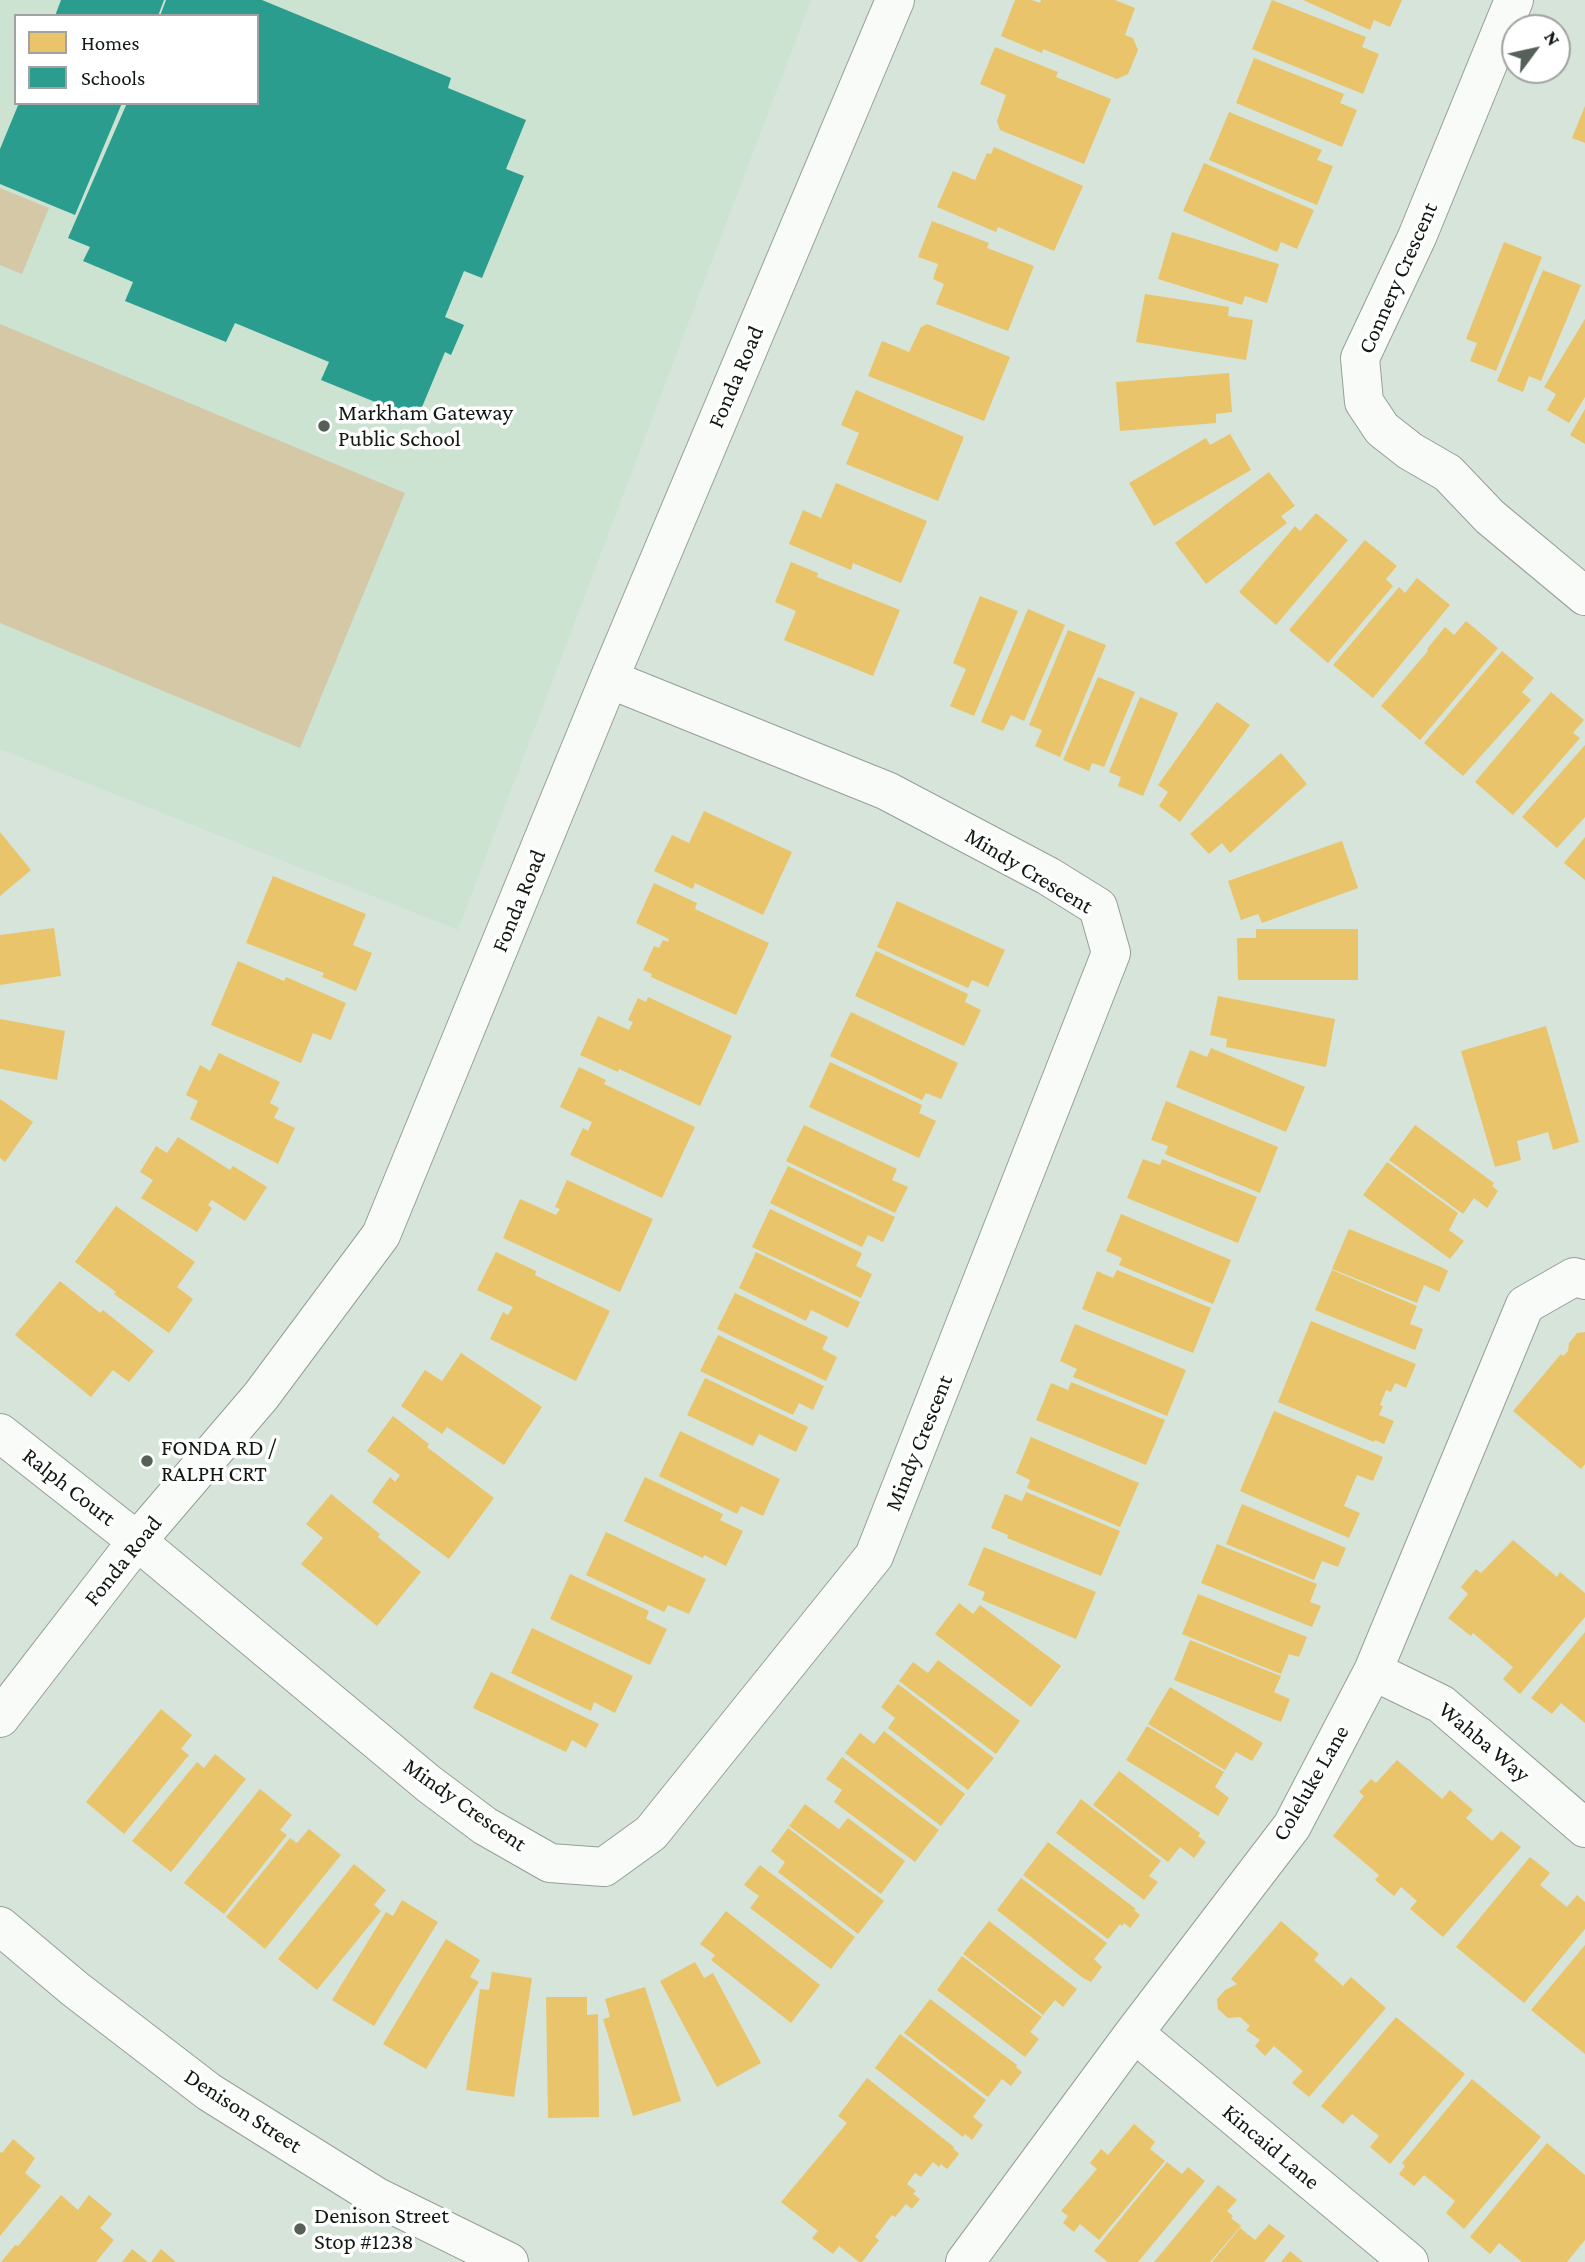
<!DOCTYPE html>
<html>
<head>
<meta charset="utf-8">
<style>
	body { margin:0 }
	#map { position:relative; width:1585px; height:2262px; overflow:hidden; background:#d7e4da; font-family:"Crimson Pro",serif }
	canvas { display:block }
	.legend { position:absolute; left:14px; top:14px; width:245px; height:91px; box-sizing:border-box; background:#fff; border:2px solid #a0a3a1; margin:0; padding:9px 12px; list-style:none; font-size:21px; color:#111913 }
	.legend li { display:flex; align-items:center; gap:14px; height:35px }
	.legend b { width:35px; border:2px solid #a0a3a1 }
	.north { position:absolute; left:1501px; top:14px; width:70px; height:70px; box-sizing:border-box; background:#fff; border:2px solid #a0a3a1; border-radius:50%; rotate:57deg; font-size:19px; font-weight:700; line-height:28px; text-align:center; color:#111913 }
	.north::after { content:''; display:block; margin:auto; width:24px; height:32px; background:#566059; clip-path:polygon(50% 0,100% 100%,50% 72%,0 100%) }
</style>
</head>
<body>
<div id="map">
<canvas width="1585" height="2262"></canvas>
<ul class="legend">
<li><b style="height:19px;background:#e9c46a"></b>Homes</li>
<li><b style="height:19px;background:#2a9d8f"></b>Schools</li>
</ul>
<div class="north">N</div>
</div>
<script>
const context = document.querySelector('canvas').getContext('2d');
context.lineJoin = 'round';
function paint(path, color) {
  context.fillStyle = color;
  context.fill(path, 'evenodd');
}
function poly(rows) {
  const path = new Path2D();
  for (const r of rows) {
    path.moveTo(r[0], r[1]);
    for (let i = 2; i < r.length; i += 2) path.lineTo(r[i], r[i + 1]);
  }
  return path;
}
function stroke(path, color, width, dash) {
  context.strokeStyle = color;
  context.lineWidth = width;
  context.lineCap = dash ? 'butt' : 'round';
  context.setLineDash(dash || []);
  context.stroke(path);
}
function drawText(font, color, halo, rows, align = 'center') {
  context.font = font + ' "Crimson Pro",serif';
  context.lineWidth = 7;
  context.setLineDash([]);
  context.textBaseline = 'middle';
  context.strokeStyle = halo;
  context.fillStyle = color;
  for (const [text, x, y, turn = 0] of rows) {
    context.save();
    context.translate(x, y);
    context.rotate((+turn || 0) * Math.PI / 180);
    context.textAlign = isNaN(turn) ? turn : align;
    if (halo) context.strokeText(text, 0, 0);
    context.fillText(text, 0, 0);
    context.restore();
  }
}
paint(poly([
	[0,0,811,0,458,930,0,749],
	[16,16,257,16,257,103,16,103]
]), '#cde3d2');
paint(poly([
	[0,188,49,208,22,274,0,265],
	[0,324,405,493,300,748,0,623]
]), '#d4c8a7');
paint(poly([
	[1015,0,1032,0,1040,3,1041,0,1115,0,1135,8,1125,35,1133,38,1138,50,1128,74,1117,79,1043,49,1042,53,1001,36],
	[1272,0,1366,37,1362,47,1379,54,1363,94,1252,49],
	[1303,0,1402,0,1390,27,1374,20,1370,30],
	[995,47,1058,72,1056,77,1111,99,1084,164,1000,130,997,121,1006,95,980,84],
	[1254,58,1344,94,1340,103,1357,110,1342,147,1236,103],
	[1585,106,1585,143,1572,138],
	[1229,112,1322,150,1317,160,1333,166,1317,205,1209,160],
	[994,147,1083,186,1054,251,998,227,996,232,937,207,953,171,975,180,987,153,991,154],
	[1204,163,1314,210,1297,249,1281,242,1277,252,1183,211],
	[932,221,989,243,987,248,1034,266,1008,331,936,304,944,284,933,279,938,264,918,257],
	[1172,232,1279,264,1267,303,1245,296,1242,305,1158,279],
	[1504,242,1542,257,1496,371,1470,361,1477,343,1466,339],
	[1543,270,1581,285,1541,381,1529,376,1523,392,1497,381],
	[1145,294,1229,307,1228,316,1253,320,1246,360,1136,342],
	[1585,319,1585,397,1569,423,1547,410,1556,394,1544,387],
	[927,324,1010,357,984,421,868,376,882,341,909,352,921,327],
	[1229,373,1232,412,1216,414,1216,423,1120,431,1116,382],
	[856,390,964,437,938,501,846,464,859,433,841,425],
	[1585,409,1585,444,1570,435],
	[1230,434,1251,470,1154,526,1129,483,1206,438,1210,445],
	[1269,472,1295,506,1281,516,1287,523,1206,584,1175,543],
	[836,483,927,521,901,583,853,563,851,570,789,544,803,510,821,518],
	[1316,513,1348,540,1276,625,1239,592,1295,526,1300,531],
	[1365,540,1397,566,1386,579,1393,586,1328,663,1289,630],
	[791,562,818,573,817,577,900,610,873,676,784,640,796,611,775,602],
	[1417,578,1450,605,1373,698,1333,665,1399,587,1405,593],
	[980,596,1018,611,974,716,950,706,966,669,953,663],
	[1028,609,1065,625,1024,721,1011,715,1003,731,981,722],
	[1466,621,1498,648,1420,740,1381,706,1428,651,1427,649,1445,627,1454,635],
	[1068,630,1106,645,1060,757,1035,746,1042,730,1029,725],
	[1502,651,1534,678,1522,692,1531,700,1463,776,1424,743],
	[1098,677,1135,692,1104,767,1092,763,1089,771,1063,760],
	[1551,692,1584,720,1573,733,1580,738,1513,815,1475,782],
	[1140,697,1178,713,1143,796,1118,786,1121,777,1109,772],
	[1217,702,1250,725,1180,822,1159,806,1168,792,1158,785],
	[1585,745,1585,817,1557,848,1522,817],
	[1281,753,1307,784,1230,853,1222,843,1209,854,1190,834],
	[704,811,792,852,763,915,695,883,693,889,654,871,672,835,689,843],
	[0,832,31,870,0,896],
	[1585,837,1585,880,1564,863],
	[1342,841,1358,888,1262,923,1258,914,1241,920,1228,881],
	[273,876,366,914,353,945,372,953,356,991,322,977,324,973,246,943],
	[654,883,697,903,695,909,769,943,736,1015,651,977,652,974,643,970,654,946,659,948,663,940,668,942,669,939,636,923],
	[897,901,1005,950,988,987,972,980,968,988,877,947],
	[54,928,61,976,0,985,0,935],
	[1256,929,1358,929,1358,980,1238,980,1237,938,1256,938],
	[876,951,968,994,965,1002,981,1010,964,1046,855,996],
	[238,961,284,981,286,977,346,1003,331,1040,313,1033,301,1063,211,1025],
	[1218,996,1335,1019,1326,1067,1226,1047,1227,1039,1210,1035],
	[648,997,732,1036,700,1106,619,1069,618,1072,580,1055,598,1016,629,1030,633,1022,628,1020,638,998,646,1002],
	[851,1012,958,1063,941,1099,926,1093,922,1100,830,1056],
	[0,1019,65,1031,57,1080,0,1069],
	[1546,1026,1579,1142,1553,1150,1548,1132,1517,1141,1521,1160,1495,1167,1461,1051],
	[1211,1048,1305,1087,1286,1132,1176,1087,1190,1050,1207,1057],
	[219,1053,280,1082,270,1103,279,1108,274,1118,295,1128,278,1164,190,1119,198,1101,186,1095,200,1065,210,1071],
	[830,1062,922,1105,919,1113,936,1121,919,1158,809,1107],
	[579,1067,606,1080,604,1084,695,1127,662,1198,570,1155,583,1128,588,1131,592,1122,560,1107],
	[0,1099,33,1122,5,1162,0,1158],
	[1166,1101,1278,1147,1260,1193,1165,1154,1168,1146,1151,1140],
	[804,1125,897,1169,892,1180,908,1187,895,1213,786,1161],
	[1415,1125,1494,1183,1492,1186,1498,1191,1487,1208,1474,1198,1463,1214,1389,1160],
	[178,1137,230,1170,233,1166,267,1187,245,1221,212,1200,208,1205,212,1208,197,1232,141,1198,153,1180,140,1172,156,1146,167,1153],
	[1143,1159,1160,1165,1162,1159,1257,1197,1238,1243,1127,1198],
	[1387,1162,1458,1213,1449,1230,1464,1241,1450,1259,1363,1195],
	[788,1166,895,1217,883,1242,868,1235,862,1247,770,1203],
	[567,1180,653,1219,620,1292,503,1238,520,1199,556,1215,560,1209,555,1207],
	[116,1206,195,1262,177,1287,193,1299,169,1333,114,1294,116,1292,75,1262],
	[770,1209,862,1253,856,1266,872,1274,861,1298,752,1247],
	[1121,1214,1231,1260,1213,1304,1119,1265,1122,1258,1106,1251],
	[1349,1229,1441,1267,1448,1271,1439,1292,1424,1285,1417,1303,1332,1269],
	[496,1252,536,1271,535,1275,610,1311,576,1381,490,1339,503,1312,508,1315,513,1307,477,1290],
	[756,1252,860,1302,848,1328,811,1310,806,1321,739,1288],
	[1117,1270,1211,1308,1193,1353,1082,1309,1097,1271,1113,1278],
	[1332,1270,1417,1306,1410,1324,1423,1329,1415,1350,1315,1310],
	[60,1281,100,1313,103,1310,154,1351,129,1382,113,1370,91,1397,15,1335],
	[735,1293,828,1337,822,1349,837,1357,826,1381,717,1329],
	[1311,1321,1416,1364,1406,1388,1395,1383,1391,1392,1386,1390,1380,1405,1383,1406,1379,1415,1394,1421,1384,1444,1375,1440,1374,1442,1278,1402],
	[1075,1324,1186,1370,1167,1416,1073,1377,1077,1369,1060,1361],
	[1585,1332,1585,1464,1581,1469,1513,1411,1561,1354,1563,1356,1568,1351,1569,1343,1577,1333],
	[718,1335,824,1386,813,1410,799,1403,793,1415,700,1371],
	[461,1353,542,1407,504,1465,447,1427,442,1434,401,1406,425,1370,442,1381],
	[705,1378,808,1427,796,1452,759,1434,753,1446,687,1415],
	[1071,1382,1165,1420,1146,1465,1036,1420,1051,1383,1068,1390],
	[1274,1411,1383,1457,1373,1481,1357,1475,1344,1506,1360,1513,1349,1538,1240,1491],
	[393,1416,429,1444,427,1447,494,1498,449,1559,372,1502,390,1477,395,1482,400,1475,367,1451],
	[680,1431,780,1479,763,1516,741,1506,737,1514,659,1476],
	[1031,1437,1139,1483,1120,1527,1027,1488,1030,1480,1016,1473],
	[645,1477,723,1514,720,1520,743,1531,726,1566,704,1555,703,1558,624,1521],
	[1026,1492,1120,1531,1101,1576,1007,1538,1008,1535,991,1528,1005,1494,1022,1501],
	[331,1494,380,1534,378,1537,421,1572,377,1626,301,1564,323,1538,306,1524],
	[1242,1504,1346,1548,1338,1567,1322,1561,1314,1580,1226,1544],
	[606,1532,706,1579,689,1614,668,1605,664,1612,586,1575],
	[1513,1540,1557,1577,1560,1572,1585,1593,1585,1617,1520,1694,1503,1679,1513,1667,1473,1633,1471,1636,1448,1618,1468,1594,1461,1587,1476,1569,1481,1573],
	[1217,1544,1317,1584,1310,1602,1321,1606,1312,1627,1201,1583],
	[984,1547,1096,1592,1076,1639,982,1600,985,1592,968,1585],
	[570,1574,649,1611,646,1619,667,1629,650,1665,550,1619],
	[1198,1594,1307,1637,1299,1657,1289,1654,1281,1674,1182,1634],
	[959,1603,973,1614,980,1605,1061,1666,1031,1707,935,1634],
	[532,1628,633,1676,615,1713,594,1702,591,1711,511,1673],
	[1585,1632,1585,1723,1561,1703,1552,1714,1531,1698],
	[1190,1640,1281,1676,1274,1692,1290,1699,1281,1722,1174,1680],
	[938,1660,1020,1721,996,1754,899,1681,913,1662,928,1673],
	[491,1672,599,1724,586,1748,572,1740,566,1752,473,1708],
	[898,1684,994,1758,968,1790,888,1728,895,1718,881,1707],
	[1170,1687,1263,1743,1252,1761,1236,1752,1225,1770,1148,1724],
	[161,1709,192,1735,181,1749,189,1755,124,1834,86,1802],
	[1147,1726,1224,1772,1215,1787,1229,1798,1218,1816,1126,1760],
	[884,1731,965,1794,941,1826,845,1753,860,1733,874,1744],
	[215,1754,246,1779,171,1872,132,1841,197,1762,204,1768],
	[842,1757,939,1830,915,1862,834,1802,842,1790,826,1779],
	[1397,1760,1442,1799,1450,1790,1473,1810,1466,1818,1492,1841,1501,1831,1521,1847,1443,1937,1410,1909,1417,1901,1401,1887,1394,1896,1375,1880,1379,1875,1333,1836,1364,1796,1359,1792,1371,1779,1376,1783],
	[1119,1771,1200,1833,1198,1836,1206,1842,1194,1858,1180,1847,1168,1862,1093,1805],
	[260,1789,292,1815,280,1830,287,1835,224,1914,184,1883],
	[1081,1799,1161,1861,1149,1876,1158,1882,1144,1900,1056,1833],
	[805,1804,839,1829,848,1818,905,1861,881,1894,789,1826],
	[788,1828,884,1901,858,1934,778,1872,785,1862,771,1851],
	[309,1829,341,1855,265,1949,226,1917,290,1838,297,1843],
	[1048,1842,1136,1909,1134,1910,1140,1915,1130,1928,1124,1923,1122,1926,1120,1924,1108,1939,1023,1875],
	[1530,1857,1550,1873,1540,1885,1567,1907,1577,1895,1585,1902,1585,1929,1524,2003,1456,1947],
	[354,1864,386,1890,374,1905,381,1911,317,1990,278,1959],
	[760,1865,855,1937,831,1969,750,1908,759,1896,744,1885],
	[1021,1878,1107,1943,1094,1959,1102,1967,1091,1982,1083,1978,997,1910],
	[402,1900,438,1922,374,2026,332,2000,386,1912,393,1916],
	[726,1911,820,1985,791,2023,711,1960,715,1955,700,1944],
	[989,1921,1077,1989,1063,2007,1055,2000,1043,2015,963,1954],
	[1281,1921,1319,1954,1314,1960,1343,1986,1351,1977,1386,2008,1309,2097,1292,2083,1303,2071,1274,2046,1265,2056,1255,2046,1260,2040,1246,2030,1250,2026,1240,2017,1228,2018,1218,2009,1217,1999,1225,1990,1237,1984,1231,1979],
	[446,1939,480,1960,470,1977,479,1982,426,2069,383,2044],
	[1585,1945,1585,2054,1531,2010],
	[962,1956,1042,2017,1030,2032,1039,2039,1025,2057,937,1990],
	[695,1962,704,1978,713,1973,761,2063,717,2087,660,1981],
	[492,1972,532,1978,514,2097,466,2090,480,1989,489,1990],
	[645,1987,681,2101,633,2116,603,2019,610,2017,605,1999],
	[546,1997,587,1997,587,2015,598,2014,599,2117,548,2118],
	[930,1999,1017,2065,1016,2067,1022,2072,1011,2086,1002,2079,988,2097,904,2033],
	[1396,2017,1465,2074,1390,2164,1370,2147,1379,2136,1352,2114,1343,2124,1321,2106],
	[900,2034,986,2100,973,2117,983,2125,972,2140,965,2134,963,2137,875,2068],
	[867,2078,954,2147,953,2148,959,2154,947,2169,941,2164,939,2167,933,2162,921,2177,915,2173,907,2184,916,2191,913,2194,920,2199,912,2209,906,2204,895,2217,892,2215,875,2237,879,2240,862,2262,859,2262,839,2246,833,2254,812,2238,818,2231,781,2202,847,2123,838,2116],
	[1472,2079,1541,2137,1464,2229,1446,2213,1455,2201,1424,2175,1414,2186,1399,2174,1405,2166,1402,2163],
	[1134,2124,1155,2142,1150,2149,1165,2161,1099,2240,1080,2224,1074,2232,1063,2223,1068,2216,1061,2211,1097,2169,1090,2163,1101,2149,1108,2155],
	[13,2139,35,2158,25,2173,41,2186,0,2236,0,2152,2,2153],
	[1547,2143,1585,2175,1585,2240,1567,2262,1522,2262,1499,2243,1490,2254,1470,2237],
	[1167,2162,1182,2174,1188,2167,1205,2181,1138,2262,1108,2262,1094,2251],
	[1218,2185,1237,2200,1227,2211,1233,2216,1231,2218,1241,2226,1210,2262,1154,2262],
	[61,2195,78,2210,89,2195,112,2214,100,2228,114,2240,96,2262,1,2262,15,2245,18,2246],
	[1269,2224,1285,2236,1264,2262,1212,2262,1240,2228,1255,2240],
	[132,2249,148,2262,122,2262],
	[161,2249,176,2262,151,2262],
	[1290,2251,1303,2262,1281,2262]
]), '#e9c46a');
paint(poly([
	[61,0,164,0,158,16,55,16],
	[166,0,262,0,451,78,448,88,526,120,506,169,524,176,482,278,464,271,445,317,464,325,451,355,445,352,417,419,321,380,329,362,235,323,226,342,125,301,133,282,83,261,90,247,68,238,127,103,257,103,257,16,160,16],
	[19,103,122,103,75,215,0,184,0,149]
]), '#2a9d8f');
const minor = poly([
	[1514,0,1417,237,1360,358,1364,402,1382,429,1410,451,1448,473,1490,517,1585,596],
	[0,1433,137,1541,429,1784,485,1826,550,1863,604,1867,651,1833,874,1556,1111,953,1098,907,1048,876,887,791,609,679],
	[1373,1671,1441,1704,1585,1828],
	[0,1718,137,1541,261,1396,381,1235,609,679,895,0],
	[0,1926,75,1989,209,2092,377,2197,509,2262],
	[1134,2033,1409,2262],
	[965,2262,1134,2033,1292,1826,1373,1671,1525,1305,1574,1277,1585,1280]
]);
stroke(minor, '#969f97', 40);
stroke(minor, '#f9fbf9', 38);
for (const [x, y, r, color] of [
	[324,426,7,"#566059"],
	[147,1461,7,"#566059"],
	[300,2229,7,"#566059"]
]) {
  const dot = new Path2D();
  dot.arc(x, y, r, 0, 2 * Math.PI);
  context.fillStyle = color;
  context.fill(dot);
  stroke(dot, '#fff', 2.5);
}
drawText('23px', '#111913', '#fff', [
	["Connery Crescent",1398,278,-66],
	["Fonda Road",736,377,-67],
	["Mindy Crescent",1029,871,31],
	["Fonda Road",519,901,-68],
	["Mindy Crescent",919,1443,-68],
	["Ralph Court",69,1487,38],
	["Fonda Road",123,1561,-51],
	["Wahba Way",1484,1742,40],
	["Coleluke Lane",1311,1783,-60],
	["Mindy Crescent",465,1805,35],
	["Denison Street",243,2111,33],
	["Kincaid Lane",1271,2147,40]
]);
drawText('23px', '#111913', '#fff', [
	["Markham Gateway",338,413],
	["Public School",338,439],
	["FONDA RD /",161,1448],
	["RALPH CRT",161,1474],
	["Denison Street",314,2216],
	["Stop #1238",314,2242]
], 'left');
</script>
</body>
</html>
